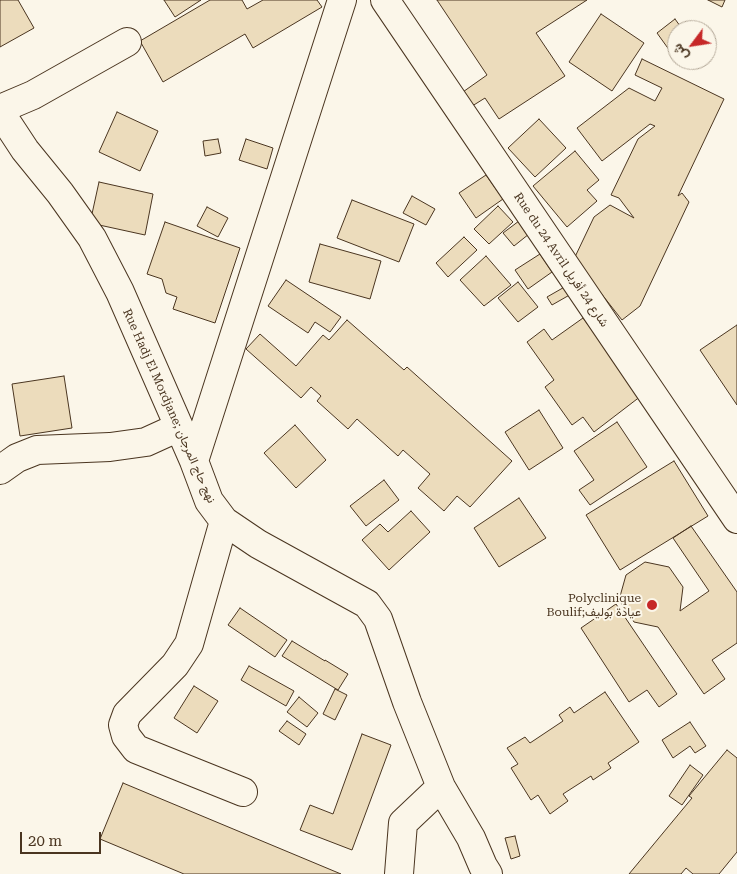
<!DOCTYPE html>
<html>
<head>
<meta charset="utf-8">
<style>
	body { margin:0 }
	#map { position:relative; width:737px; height:874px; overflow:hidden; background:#fbf6e9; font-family:"Roboto Serif",Vazirmatn,serif }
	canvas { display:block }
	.north { position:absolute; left:667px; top:20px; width:50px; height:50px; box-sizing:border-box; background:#fbf6e9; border:1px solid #b4a999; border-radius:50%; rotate:239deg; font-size:14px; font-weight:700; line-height:20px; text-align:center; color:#4a3520 }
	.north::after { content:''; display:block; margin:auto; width:18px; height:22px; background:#c62828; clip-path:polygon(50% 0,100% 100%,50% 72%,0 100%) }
	.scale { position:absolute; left:20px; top:832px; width:81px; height:22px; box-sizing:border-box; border:2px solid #4a3520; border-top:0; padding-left:6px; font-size:15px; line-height:18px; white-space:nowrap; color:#4a3520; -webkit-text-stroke:4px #fbf6e9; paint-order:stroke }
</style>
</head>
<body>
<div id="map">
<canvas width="737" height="874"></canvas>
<div class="north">ش</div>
<div class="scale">20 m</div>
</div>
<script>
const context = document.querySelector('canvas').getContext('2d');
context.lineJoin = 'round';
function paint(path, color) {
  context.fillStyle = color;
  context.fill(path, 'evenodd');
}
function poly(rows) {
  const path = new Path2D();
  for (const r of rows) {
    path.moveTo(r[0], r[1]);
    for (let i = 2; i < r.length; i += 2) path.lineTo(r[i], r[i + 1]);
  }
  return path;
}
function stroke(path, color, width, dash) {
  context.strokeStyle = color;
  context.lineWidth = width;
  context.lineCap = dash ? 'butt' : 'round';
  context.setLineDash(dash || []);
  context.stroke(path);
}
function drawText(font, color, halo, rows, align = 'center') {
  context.font = font + ' "Roboto Serif",Vazirmatn,serif';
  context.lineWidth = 4;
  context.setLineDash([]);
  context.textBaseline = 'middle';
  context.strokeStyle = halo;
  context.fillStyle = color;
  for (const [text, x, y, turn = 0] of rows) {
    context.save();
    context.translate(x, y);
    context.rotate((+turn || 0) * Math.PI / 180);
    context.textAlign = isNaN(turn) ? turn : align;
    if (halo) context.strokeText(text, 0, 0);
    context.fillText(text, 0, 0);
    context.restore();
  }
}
const building = poly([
	[0,0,18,0,34,28,0,47,0,0],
	[164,0,201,0,175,17,164,0],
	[210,0,242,0,247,9,263,0,317,0,322,7,253,48,245,34,163,82,140,41,210,0],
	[437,0,587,0,536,33,565,76,499,119,485,98,469,108,460,94,487,75,437,0],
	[708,0,725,0,722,7,708,0],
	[601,14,644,43,612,91,569,62,601,14],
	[675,19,683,30,677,30,677,56,675,58,657,33,675,19],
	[642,59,724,99,678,196,682,193,689,202,640,306,622,320,574,259,594,217,610,205,634,218,619,198,611,195,638,139,655,126,650,124,602,161,577,128,629,88,655,101,662,88,635,75,642,59],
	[117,112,158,131,140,171,99,152,117,112],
	[539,119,566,148,535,177,508,148,539,119],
	[218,139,221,153,205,156,203,141,218,139],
	[246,139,273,148,267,169,239,160,246,139],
	[575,151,599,180,587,190,597,201,567,227,533,186,575,151],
	[486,175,503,199,476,218,459,193,486,175],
	[99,182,153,194,145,235,90,223,99,182],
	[412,196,435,209,426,225,403,213,412,196],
	[352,200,414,224,399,262,337,238,352,200],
	[498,206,513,222,489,244,474,229,498,206],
	[207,207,228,218,218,237,197,226,207,207],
	[519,221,529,234,514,246,503,233,519,221],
	[165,222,240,248,215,323,173,309,177,297,166,293,162,279,147,274,165,222],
	[464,237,477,250,448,277,436,263,464,237],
	[320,244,381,261,370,299,309,282,320,244],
	[540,254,552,272,528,289,515,270,540,254],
	[486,256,511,285,484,306,460,280,486,256],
	[286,280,341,317,330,332,315,322,308,333,268,306,286,280],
	[518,282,538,307,518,322,498,298,518,282],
	[568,285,573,293,552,305,547,297,568,285],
	[583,318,641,396,594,432,583,417,572,425,545,387,554,380,527,342,544,329,552,340,583,318],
	[347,320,404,370,407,367,512,461,470,507,457,496,444,511,418,488,430,474,403,450,398,456,357,419,348,429,317,401,321,396,311,387,301,398,246,349,260,334,296,366,323,335,329,340,347,320],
	[737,325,737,405,700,350,737,325],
	[64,376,72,428,20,436,12,384,64,376],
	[539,410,563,448,529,470,505,432,539,410],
	[617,422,647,467,590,505,579,490,594,480,574,451,617,422],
	[295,425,326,460,296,488,264,453,295,425],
	[674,461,708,516,620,570,586,515,674,461],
	[384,480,399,500,366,526,350,506,384,480],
	[519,498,546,538,499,567,474,528,519,498],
	[411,511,430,532,389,570,362,540,380,524,388,532,411,511],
	[691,526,737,592,737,643,712,660,725,679,704,694,658,627,634,622,619,600,626,575,645,562,669,567,683,587,680,611,709,591,673,538,691,526],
	[616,604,677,694,659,707,647,690,629,702,581,628,616,604],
	[240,608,287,640,275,657,228,625,240,608],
	[292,641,325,661,325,660,348,674,338,690,282,656,292,641],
	[249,666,294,691,286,706,241,680,249,666],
	[194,686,218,701,197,733,174,718,194,686],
	[335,689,347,695,335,720,323,714,335,689],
	[605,692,639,742,608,763,611,768,593,780,591,776,563,794,568,801,550,814,538,795,531,800,511,768,518,764,507,748,525,737,530,743,563,721,559,715,570,707,574,713,605,692],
	[299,697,318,713,307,727,287,712,299,697],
	[287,721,306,734,299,745,279,731,287,721],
	[690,722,706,746,695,753,690,746,673,758,662,740,690,722],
	[362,734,391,745,352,850,300,830,310,805,333,814,362,734],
	[727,750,737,758,737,852,719,874,693,874,686,868,681,874,629,874,692,798,689,796,727,750],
	[690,765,703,775,682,805,669,796,690,765],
	[123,783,341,874,184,874,100,839,123,783],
	[515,836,520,856,511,859,505,838,515,836]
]);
paint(building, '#ecdcbc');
stroke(building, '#4a3520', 1);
const minor = poly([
	[385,0,737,519],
	[0,109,33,95,127,42],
	[0,112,25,150,60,193,92,238,120,292,194,461,209,501,224,521,258,544,367,604,378,619,407,702,441,787,471,838,483,866,488,874],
	[194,461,342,0],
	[0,470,17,458,37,450,110,447,146,442,179,427],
	[224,521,189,644,175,665,127,714,123,725,126,736,136,749,243,792],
	[399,874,403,823,441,787]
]);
stroke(minor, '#4a3520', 30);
stroke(minor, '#fbf6e9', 28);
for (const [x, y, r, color] of [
	[652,605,6,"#c62828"]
]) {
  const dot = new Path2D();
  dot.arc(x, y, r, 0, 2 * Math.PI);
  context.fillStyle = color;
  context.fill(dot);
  stroke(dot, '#fbf6e9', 2);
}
drawText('12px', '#4a3520', '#fbf6e9', [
	["Rue du 24 Avril شارع 24 أفريل",561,260,56],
	["Rue Hadj El Mordjane; نهج حاج المرجان",169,406,66]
]);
drawText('12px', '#4a3520', '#fbf6e9', [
	["Polyclinique",641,598],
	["Boulif;عيادة بوليف",641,612]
], 'right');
</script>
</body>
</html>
